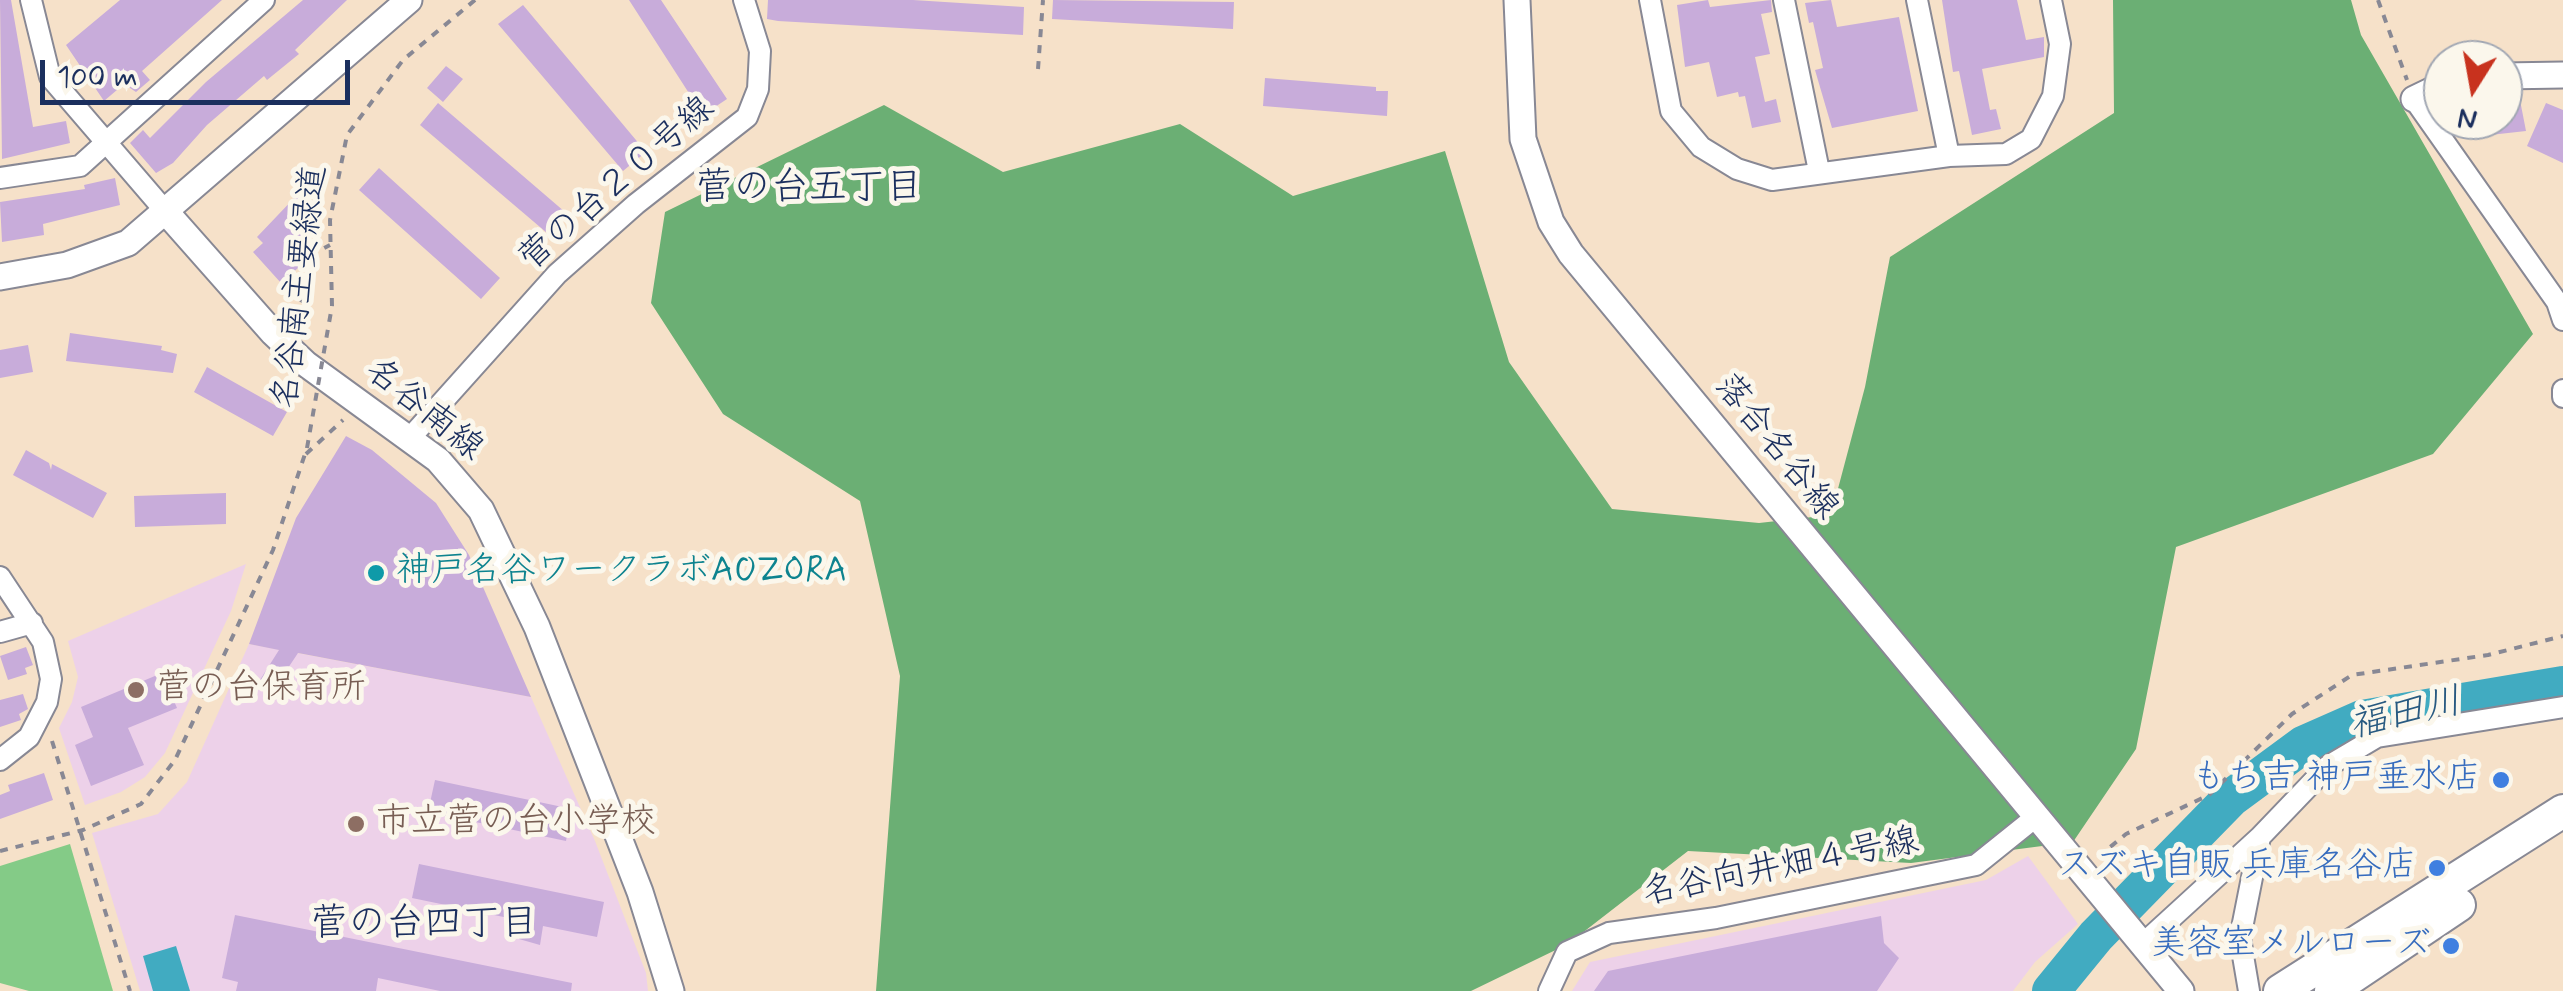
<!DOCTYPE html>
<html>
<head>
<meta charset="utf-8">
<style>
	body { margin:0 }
	#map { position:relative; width:2563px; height:991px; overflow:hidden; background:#f6e1c9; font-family:Mynerve,sans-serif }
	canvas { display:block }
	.north { position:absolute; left:2423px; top:40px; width:100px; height:100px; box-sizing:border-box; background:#fbf7ec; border:2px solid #a1a7b3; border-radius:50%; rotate:191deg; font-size:28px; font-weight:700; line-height:40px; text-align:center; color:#1b2f5e }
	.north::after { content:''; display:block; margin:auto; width:35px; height:45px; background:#c8321e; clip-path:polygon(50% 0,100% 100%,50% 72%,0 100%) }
	.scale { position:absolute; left:40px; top:60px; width:310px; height:45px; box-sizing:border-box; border:5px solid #1b2f5e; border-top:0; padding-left:12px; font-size:30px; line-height:35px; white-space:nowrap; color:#1b2f5e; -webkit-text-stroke:8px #fbf7ec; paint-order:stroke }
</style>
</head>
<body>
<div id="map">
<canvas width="2563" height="991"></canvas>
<div class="north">N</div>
<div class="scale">100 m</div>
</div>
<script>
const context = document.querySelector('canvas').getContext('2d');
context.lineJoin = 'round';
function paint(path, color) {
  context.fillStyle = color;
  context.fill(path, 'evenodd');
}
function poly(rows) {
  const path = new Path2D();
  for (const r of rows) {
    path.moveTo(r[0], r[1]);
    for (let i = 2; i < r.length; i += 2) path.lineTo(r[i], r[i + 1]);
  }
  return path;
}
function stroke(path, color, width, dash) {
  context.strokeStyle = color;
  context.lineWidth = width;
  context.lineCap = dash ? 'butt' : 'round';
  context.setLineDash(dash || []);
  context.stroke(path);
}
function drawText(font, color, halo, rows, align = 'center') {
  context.font = font + ' Mynerve,"Klee One",sans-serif';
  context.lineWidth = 10;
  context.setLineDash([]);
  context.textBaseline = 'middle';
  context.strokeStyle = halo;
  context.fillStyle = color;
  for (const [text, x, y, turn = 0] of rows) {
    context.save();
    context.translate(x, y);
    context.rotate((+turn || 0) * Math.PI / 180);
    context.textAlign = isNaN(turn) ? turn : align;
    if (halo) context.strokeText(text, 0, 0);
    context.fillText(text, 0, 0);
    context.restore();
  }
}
paint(poly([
	[246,564,231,611,165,753,145,777,121,792,85,805,59,728,72,702,78,677,68,641],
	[249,644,531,697,595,841,646,973,648,991,140,991,92,833,158,814,187,782],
	[2028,856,2078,924,2035,962,2013,991,1572,991,1590,962,1986,880]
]), '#edd1e9');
paint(poly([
	[70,844,113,991,29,991,0,983,0,866]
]), '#84cb87');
paint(poly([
	[2113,0,2351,0,2361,35,2533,334,2433,454,2176,547,2136,749,2073,842,1911,863,1688,851,1568,944,1471,991,876,991,900,676,860,501,723,414,651,303,665,212,884,105,1003,172,1180,124,1293,196,1445,151,1509,362,1612,509,1759,523,1831,515,1865,387,1890,257,2114,113]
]), '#6baf74');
paint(poly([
	[176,946,190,991,153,991,143,956]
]), '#41abc1');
stroke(poly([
	[2051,991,2096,936,2231,798,2303,745,2362,719,2563,685]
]), '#41abc1', 38);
paint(poly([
	[0,0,11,0,33,127,66,121,70,143,2,159],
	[120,0,222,0,142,71,150,80,136,92,124,84,104,101,66,45],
	[303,0,347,0,295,50,299,54,267,80,264,76,207,125,173,163,156,173,130,143,143,130,150,138,206,82],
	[629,0,661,0,727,99,703,115],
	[768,0,913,0,1024,7,1023,35,778,21,767,19],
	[1053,0,1234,2,1233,29,1052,19],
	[1708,0,1710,7,1771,0,1772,12,1761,14,1770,54,1755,57,1765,102,1776,99,1781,122,1752,128,1745,96,1739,97,1738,92,1717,97,1709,62,1685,67,1677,5],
	[1831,0,1837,27,1899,17,1918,111,1832,128,1815,70,1823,68,1813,22,1809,23,1805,3],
	[1942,0,2017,0,2026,40,2044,37,2044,57,1982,69,1990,110,1996,109,2001,129,1972,135,1959,71,1953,72],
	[523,5,646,152,623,171,498,24],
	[446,66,463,79,443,102,427,88],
	[1265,78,1376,87,1376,91,1388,91,1387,116,1263,106],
	[2519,95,2526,131,2472,137,2469,120,2503,120,2503,97],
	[438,103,565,212,547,233,420,125],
	[2546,103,2563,110,2563,163,2527,146],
	[379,168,500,278,481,299,359,190],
	[115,178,120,205,43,224,44,235,2,242,0,202,85,189,84,185],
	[297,195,310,209,301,217,312,230,293,247,306,261,281,283,253,252,263,243,257,237],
	[70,333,162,346,161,350,177,354,173,373,66,361],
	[28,345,33,372,0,378,0,350],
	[207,367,287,412,273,436,194,392],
	[346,436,372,450,436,503,469,555,531,697,298,653,274,689,260,680,279,650,249,644,296,518],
	[26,450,49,463,51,470,52,464,107,493,93,518,13,475],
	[226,493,226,524,135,527,134,496],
	[26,647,33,665,25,668,27,674,8,680,0,656],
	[162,673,177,708,128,728,144,765,91,786,75,745,93,737,81,707],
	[23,694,28,709,19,714,21,720,0,727,0,700],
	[44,773,53,800,0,819,0,795,10,791,8,785],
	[435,780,572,809,566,841,428,812],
	[419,864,604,902,597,937,543,926,540,945,519,939,523,921,412,898],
	[235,915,572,983,571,991,440,991,378,978,376,991,236,991,238,982,222,978],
	[1881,916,1884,943,1899,958,1877,991,1594,991,1608,971]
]), '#c8acda');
const minor = poly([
	[31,0,50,77,166,212],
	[1650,0,1671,111,1701,147,1737,169,1772,180,1949,156,2006,154,2031,139,2053,96,2060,44,2051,0],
	[1784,0,1819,171],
	[1917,0,1949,156],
	[2414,99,2557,302,2563,320],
	[0,178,80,166,264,0],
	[2563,390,2563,397],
	[410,438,557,274,636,204,747,117,758,89,760,51,744,0],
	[0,577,43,642,51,679,47,702,29,737,0,760],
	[0,632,32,623],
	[2144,943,2260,837],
	[1549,991,1567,952,1609,933,1716,918,1976,865,2037,816],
	[2249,991,2240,938,2260,837,2328,766,2377,737,2563,707]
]);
const tertiary = poly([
	[1517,0,1523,139,1551,222,1571,254,2181,991],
	[2503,76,2563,75],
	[2414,99,2443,85],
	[166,212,273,333,306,364,438,460,481,510,537,627,640,892,671,991],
	[0,277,67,265,128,243,409,0]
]);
const primary = poly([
	[2280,991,2563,811],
	[2331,991,2459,905]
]);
stroke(minor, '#888894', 24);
stroke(tertiary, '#888894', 29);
stroke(primary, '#888894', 36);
stroke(poly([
	[2378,0,2407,80],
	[1038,69,1043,0],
	[332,306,330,220,347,135,403,60,475,0],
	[291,315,305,296,311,255,330,245],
	[306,454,343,420],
	[52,741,130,991],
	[0,851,83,830,141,804,175,760,273,550,307,448],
	[2098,857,2126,834,2209,795,2292,714,2352,675,2488,655,2563,636]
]), '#888894', 4, [8, 8]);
stroke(minor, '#fff', 20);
stroke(tertiary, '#fff', 25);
stroke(primary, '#fff', 32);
stroke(poly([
	[307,448,332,306]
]), '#888894', 4, [8, 8]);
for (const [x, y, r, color] of [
	[376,573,10,"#0f9aa8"],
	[136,690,10,"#8d6e63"],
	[2501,780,10,"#3f7fe0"],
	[356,824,10,"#8d6e63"],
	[2437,868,10,"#3f7fe0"],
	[2451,946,10,"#3f7fe0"]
]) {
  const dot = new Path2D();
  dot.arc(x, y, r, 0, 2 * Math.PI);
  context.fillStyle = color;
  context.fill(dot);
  stroke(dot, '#fbf7ec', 4);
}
drawText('35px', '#1b2f5e', '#fbf7ec', [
	["菅の台２０号線",618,185,-41],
	["名谷南主要緑道",302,287,-83],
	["名谷南線",423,411,39],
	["落合名谷線",1775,448,51],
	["名谷向井畑４号線",1781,869,-11]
]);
drawText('35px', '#0d838f', '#fbf7ec', [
	["神戸名谷ワークラボAOZORA",396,573]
], 'left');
drawText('35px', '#785e54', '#fbf7ec', [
	["菅の台保育所",156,690],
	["市立菅の台小学校",376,824]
], 'left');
drawText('35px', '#366cbe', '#fbf7ec', [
	["もち吉 神戸垂水店",2481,780],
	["スズキ自販 兵庫名谷店",2417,868],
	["美容室メルローズ",2431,946]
], 'right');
drawText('38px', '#1b2f5e', '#fbf7ec', [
	["菅の台五丁目",809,190],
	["菅の台四丁目",424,926]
]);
drawText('italic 38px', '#285a81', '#fbf7ec', [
	["福田川",2406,716,-13]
]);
</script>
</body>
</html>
